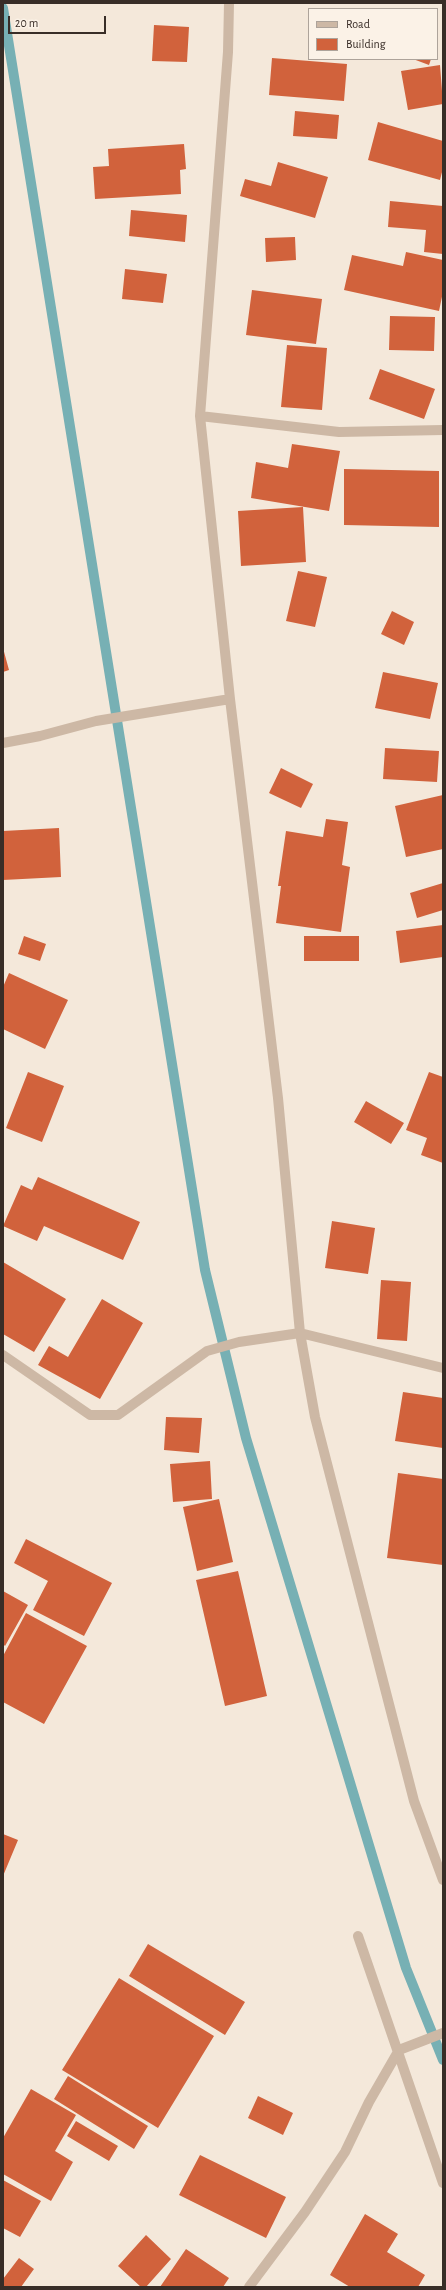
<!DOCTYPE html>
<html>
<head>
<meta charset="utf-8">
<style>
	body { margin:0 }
	#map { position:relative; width:446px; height:2290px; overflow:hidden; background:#f4e8da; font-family:"Alegreya Sans",sans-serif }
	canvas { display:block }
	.frame { position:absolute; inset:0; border:4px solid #382d27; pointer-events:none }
	.legend { position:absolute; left:308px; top:8px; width:130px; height:52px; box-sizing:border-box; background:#fbf2e7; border:1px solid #ada39a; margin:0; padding:5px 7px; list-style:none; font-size:12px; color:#382d27 }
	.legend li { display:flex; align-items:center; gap:8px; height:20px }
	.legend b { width:20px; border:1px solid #ada39a }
	.scale { position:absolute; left:8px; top:16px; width:98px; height:18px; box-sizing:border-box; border:2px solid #382d27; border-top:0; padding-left:5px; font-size:12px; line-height:14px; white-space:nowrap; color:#382d27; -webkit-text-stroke:3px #fbf2e7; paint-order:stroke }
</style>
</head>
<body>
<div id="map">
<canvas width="446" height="2290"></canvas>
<div class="frame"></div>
<ul class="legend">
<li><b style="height:5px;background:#cdb8a5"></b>Road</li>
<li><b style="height:11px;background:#d1623c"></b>Building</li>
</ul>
<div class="scale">20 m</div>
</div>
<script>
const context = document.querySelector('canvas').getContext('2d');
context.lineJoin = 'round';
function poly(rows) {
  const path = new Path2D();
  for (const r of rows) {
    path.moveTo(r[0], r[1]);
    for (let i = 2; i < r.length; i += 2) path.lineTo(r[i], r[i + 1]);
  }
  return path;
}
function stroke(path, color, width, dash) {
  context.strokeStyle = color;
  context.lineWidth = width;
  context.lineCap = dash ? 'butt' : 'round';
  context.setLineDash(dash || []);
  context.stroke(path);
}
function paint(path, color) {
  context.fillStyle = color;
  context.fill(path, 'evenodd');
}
stroke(poly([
	[3,8,205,1270,246,1438,406,1968,443,2060]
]), '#77b0b4', 10);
paint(poly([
	[154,25,189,27,187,62,152,61],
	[272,58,347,64,344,101,269,95],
	[413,59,431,59,429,65],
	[440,65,443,104,408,110,401,71],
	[295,111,339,115,337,139,293,136],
	[378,122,443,141,443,168,440,180,368,160],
	[184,144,186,169,180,170,181,194,95,199,93,167,109,166,108,149],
	[278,162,328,177,315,218,240,196,245,179,271,186],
	[390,201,443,206,443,254,424,252,426,230,388,227],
	[131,210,187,215,185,242,129,236],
	[295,237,296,260,266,262,265,238],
	[406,252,443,260,443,292,439,311,344,290,352,255,403,266],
	[125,269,167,274,163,303,122,299],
	[252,290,322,299,316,344,246,335],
	[390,316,435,317,434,351,389,350],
	[287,345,327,348,322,410,281,407],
	[380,369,435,389,424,419,369,399],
	[292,444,340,451,329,511,251,498,256,462,288,468],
	[344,469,439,471,439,527,344,525],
	[303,507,306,562,241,566,238,511],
	[298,571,327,577,315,627,286,621],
	[392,611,414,622,404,645,381,634],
	[3,648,9,670,3,672],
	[383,672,438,683,430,719,375,708],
	[385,748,439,751,437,782,383,779],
	[281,768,313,784,301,808,269,793],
	[443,795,443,849,406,857,395,806],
	[326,819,348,822,342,865,350,867,341,932,276,923,281,886,278,886,286,831,323,837],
	[59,828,61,877,3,880,3,831],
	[443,883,443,910,417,918,410,893],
	[443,925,443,957,400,963,396,931],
	[24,936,46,944,40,961,18,954],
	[304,936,359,936,359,961,304,961],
	[9,973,68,1000,45,1049,3,1029,3,987],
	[28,1072,64,1086,42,1142,6,1128],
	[429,1072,443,1077,443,1163,421,1155,427,1138,406,1130],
	[366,1101,404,1123,391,1144,354,1122],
	[38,1177,140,1222,123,1260,44,1226,37,1241,3,1226,21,1185,32,1190],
	[332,1221,375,1228,368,1274,325,1268],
	[3,1262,66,1299,34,1352,3,1334],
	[381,1280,411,1282,407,1341,377,1339],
	[102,1299,143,1323,100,1399,38,1365,49,1346,68,1357],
	[403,1392,443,1398,443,1448,395,1441],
	[166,1417,202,1418,199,1453,164,1450],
	[210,1461,212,1499,173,1502,170,1464],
	[398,1473,443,1479,443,1565,387,1558],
	[219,1499,233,1562,197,1571,183,1507],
	[26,1539,112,1583,84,1636,33,1610,48,1581,14,1563],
	[238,1571,267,1696,225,1706,196,1580],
	[3,1591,28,1605,5,1646,3,1644],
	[26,1613,87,1646,44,1724,3,1702,3,1656],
	[3,1834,18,1840,3,1876],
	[148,1944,245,2002,225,2035,129,1976],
	[119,1978,214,2036,158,2128,62,2070],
	[68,2076,148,2126,134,2149,54,2099],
	[31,2089,76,2115,55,2151,73,2162,51,2201,3,2174,3,2138],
	[258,2096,293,2113,283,2135,248,2118],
	[76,2121,118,2146,109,2161,67,2136],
	[200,2155,286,2197,266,2238,179,2195],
	[3,2180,41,2201,20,2237,3,2228],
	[365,2214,398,2234,387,2252,425,2275,418,2287,350,2287,330,2275],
	[146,2235,171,2259,146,2287,141,2287,118,2266],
	[186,2249,229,2278,223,2287,160,2287],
	[19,2258,34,2269,21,2287,3,2287,3,2279]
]), '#d1623c');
stroke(poly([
	[229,3,228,52,200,416,230,699,278,1098,300,1333,315,1417,414,1801,443,1880],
	[200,416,339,432,443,430],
	[3,743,40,736,96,721,230,699],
	[3,1355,90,1415,118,1415,207,1351,239,1342,300,1333,443,1368],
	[358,1936,443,2183],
	[249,2287,305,2212,345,2152,369,2102,399,2050,443,2033]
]), '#cdb8a5', 10);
</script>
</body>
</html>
